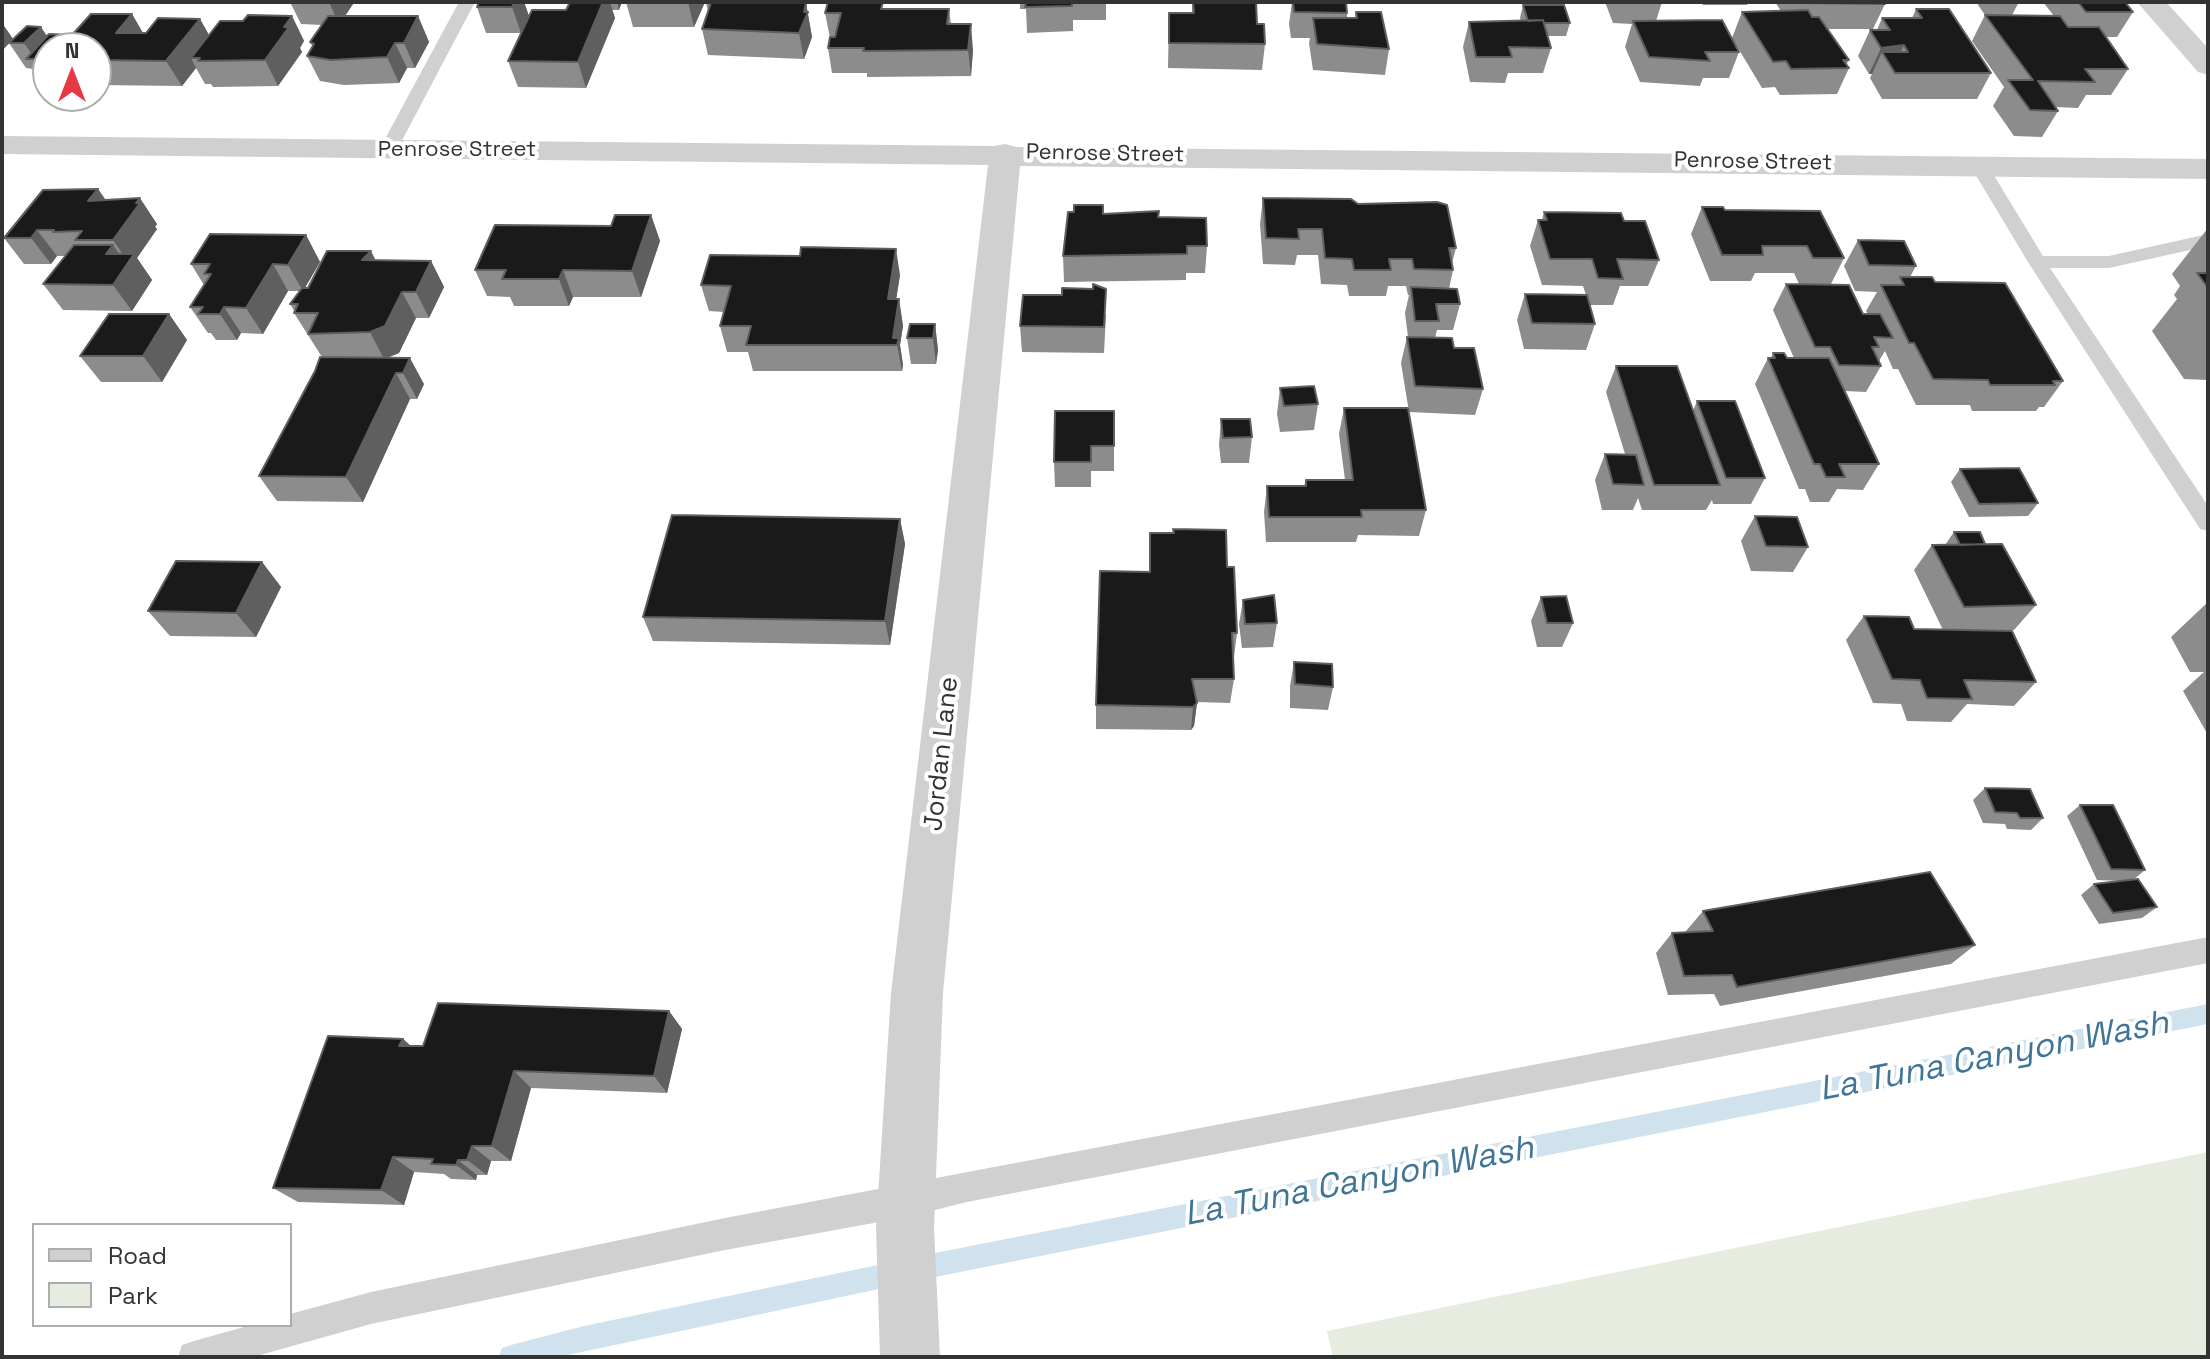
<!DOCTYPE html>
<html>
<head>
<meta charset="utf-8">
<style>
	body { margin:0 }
	#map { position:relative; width:2210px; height:1359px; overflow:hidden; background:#fff; font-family:"Space Grotesk",sans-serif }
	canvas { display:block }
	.frame { position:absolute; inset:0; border:4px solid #333; pointer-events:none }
	.legend { position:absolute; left:32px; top:1223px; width:260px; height:104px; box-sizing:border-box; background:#fff; border:2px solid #adadad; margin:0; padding:10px 14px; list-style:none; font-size:24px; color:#333 }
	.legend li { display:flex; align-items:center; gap:16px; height:40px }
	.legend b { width:40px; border:2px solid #adadad }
	.north { position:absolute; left:32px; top:32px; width:80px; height:80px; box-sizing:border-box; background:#fff; border:2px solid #adadad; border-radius:50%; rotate:0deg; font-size:22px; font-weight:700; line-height:32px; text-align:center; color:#333 }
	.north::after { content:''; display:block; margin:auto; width:28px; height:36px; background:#e63946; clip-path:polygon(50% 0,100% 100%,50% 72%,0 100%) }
</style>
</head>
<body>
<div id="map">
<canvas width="2210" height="1359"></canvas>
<div class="frame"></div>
<ul class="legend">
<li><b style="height:10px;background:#d0d0d0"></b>Road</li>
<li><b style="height:22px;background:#e6ecdf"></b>Park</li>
</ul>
<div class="north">N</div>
</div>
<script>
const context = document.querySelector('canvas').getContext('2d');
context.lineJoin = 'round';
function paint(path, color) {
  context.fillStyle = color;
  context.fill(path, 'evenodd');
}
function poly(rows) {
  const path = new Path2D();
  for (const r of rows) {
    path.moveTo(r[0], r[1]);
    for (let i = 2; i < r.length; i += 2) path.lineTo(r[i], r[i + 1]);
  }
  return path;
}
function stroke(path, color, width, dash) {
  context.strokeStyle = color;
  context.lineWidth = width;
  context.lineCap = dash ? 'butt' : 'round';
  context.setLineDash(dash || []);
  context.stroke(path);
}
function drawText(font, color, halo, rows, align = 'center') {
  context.font = font + ' "Space Grotesk",sans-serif';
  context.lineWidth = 8;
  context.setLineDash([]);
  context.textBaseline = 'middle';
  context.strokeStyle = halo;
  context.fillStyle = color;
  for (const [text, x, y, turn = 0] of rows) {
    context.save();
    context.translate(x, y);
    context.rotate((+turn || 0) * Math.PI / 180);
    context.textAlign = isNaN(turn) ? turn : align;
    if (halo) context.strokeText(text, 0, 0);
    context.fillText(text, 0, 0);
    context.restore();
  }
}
paint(poly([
	[2208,1152,2208,1357,1333,1357,1327,1331]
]), '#e6ecdf');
paint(poly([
	[2208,1004,2208,1024,950,1274,558,1357,499,1357,502,1348,511,1345,584,1326,950,1250,2208,1004]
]), '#cfe2ee');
paint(poly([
	[459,2,475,2,397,150,388,155,382,154,379,150,459,2],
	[1978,159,1987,164,2043,256,2109,256,2208,234,2208,246,2109,268,2050,268,2208,506,2208,531,2200,529,2028,262,1969,164,1978,159],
	[2208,937,2208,963,967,1202,907,1217,725,1250,371,1324,253,1357,178,1357,182,1345,194,1341,251,1325,290,1325,290,1314,371,1292,725,1218,2208,937]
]), '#d0d0d0');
paint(poly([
	[2137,2,2166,2,2208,48,2208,75,2198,72,2137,2],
	[2,136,994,146,1005,144,1016,147,2208,159,2208,179,1020,166,943,993,934,1228,940,1357,880,1357,876,1228,891,993,988,165,2,154,2,136]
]), '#d0d0d0');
paint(poly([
	[290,2,352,2,353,4,345,16,418,16,429,42,415,68,407,68,399,83,344,85,320,81,307,56,313,47,310,42,322,25,301,24],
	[524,2,529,16,521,33,486,33,477,7],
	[570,2,622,2,619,10,612,10,615,18,586,88,518,87,508,61,566,10],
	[626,2,705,2,694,27,633,27],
	[1020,2,1106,2,1106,20,1073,20,1073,31,1027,33,1026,9,1020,9],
	[1192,2,1256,2,1257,24,1265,44,1262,70,1168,68,1169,13,1192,13],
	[1292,2,1346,2,1347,13,1347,18,1355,18,1356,12,1389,49,1385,75,1313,70,1309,43,1310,38,1291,38,1289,24],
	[1605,2,1662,2,1656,21,1739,52,1729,78,1703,78,1700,86,1640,82,1625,47,1632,24,1613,23],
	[1701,2,1748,2,1747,5,1703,5],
	[1775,2,1884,2,1885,4,1873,29,1828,29,1849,60,1846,65,1849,68,1837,94,1780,95,1775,87,1762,88,1732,38,1742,12,1781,11],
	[1980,2,2019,2,2012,15,2054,16,2043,2,2125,2,2133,12,2117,37,2106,37,2128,69,2111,95,2086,95,2078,108,2056,107,2058,111,2042,137,2014,136,1993,106,2004,87,1972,41,1985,15,1978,5],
	[706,3,806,3,812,37,804,59,708,55,702,29,708,11],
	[1523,5,1570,23,1566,36,1547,36,1551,48,1543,73,1508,73,1505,83,1470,82,1463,47,1469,22,1521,21,1520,18],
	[885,9,949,9,951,24,973,50,971,76,867,77,867,73,832,73,828,48,830,38,825,13],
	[1916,9,1991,73,1977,99,1882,99,1870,78,1872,74,1869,74,1858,56,1870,30,1877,30,1882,18,1912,18],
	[132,14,143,33,200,19,209,35,243,21,292,16,304,41,300,48,302,52,278,86,213,87,211,84,205,84,196,68,182,86,96,85,96,48,48,48,48,85,44,85,33,69,26,68,9,43,2,23,13,39,72,35],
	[98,189,106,200,157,224,155,227,157,229,137,258,152,280,132,311,63,310,43,284,65,256,57,256,51,264,24,264,4,238],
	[1263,198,1358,204,1456,248,1452,263,1453,270,1449,289,1460,304,1453,330,1437,330,1435,338,1454,348,1483,389,1475,415,1409,412,1401,363,1407,337,1408,337,1405,313,1409,295,1408,295,1406,286,1388,286,1386,296,1349,296,1347,285,1321,284,1318,255,1297,255,1295,265,1263,264,1260,224],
	[1702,207,1725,210,1844,258,1831,284,1863,314,1868,314,1866,311,1877,292,1855,291,1844,266,1858,240,1916,266,1910,277,1935,282,2063,381,2044,407,2039,407,2036,411,1972,411,1970,405,1916,405,1898,369,1893,369,1885,351,1879,361,1881,366,1866,392,1845,391,1879,464,1863,490,1837,489,1829,502,1810,502,1805,489,1799,489,1755,384,1768,358,1771,358,1773,353,1787,358,1794,358,1773,310,1786,284,1799,284,1794,273,1755,273,1751,281,1710,281,1691,234],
	[1544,212,1624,221,1659,260,1648,286,1620,286,1613,305,1590,305,1595,324,1586,350,1524,349,1517,320,1525,294,1586,295,1583,286,1542,285,1530,246,1538,220,1542,220],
	[1103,214,1159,217,1207,246,1205,273,1186,273,1186,280,1064,282,1063,256],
	[651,215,660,241,641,297,573,297,569,306,514,306,510,297,487,296,475,270,611,226],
	[2208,228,2208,380,2184,379,2152,331,2177,299,2174,295,2180,286,2172,274],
	[306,235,320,262,305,288,308,288,371,251,375,261,431,261,444,287,429,318,416,318,399,353,387,358,424,384,417,399,410,399,363,502,277,501,259,476,322,357,294,313,295,312,290,304,299,291,288,291,263,334,241,333,237,340,216,340,211,333,208,333,190,307,204,285,191,264],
	[900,275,896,299,899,299,903,326,900,345,903,365,902,371,753,371,748,352,727,352,720,326,724,312,709,311,701,285],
	[1062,295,1106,315,1104,353,1022,352,1020,326],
	[169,314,187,340,162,382,101,382,80,356],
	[935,324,938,350,936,364,911,364,907,338],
	[1616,366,1693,411,1697,401,1765,478,1751,504,1713,504,1712,500,1706,510,1642,510,1638,498,1633,510,1602,510,1595,480,1605,454,1625,454,1606,392],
	[1280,388,1318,404,1314,430,1280,432,1277,414],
	[1344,408,1426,510,1419,536,1358,535,1356,542,1266,542,1264,512,1267,486,1304,486,1306,480,1345,480,1339,434],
	[1114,411,1114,471,1091,471,1091,487,1055,487,1054,462],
	[1221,419,1252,437,1249,463,1221,463,1219,445],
	[1960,469,2038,503,2028,516,1969,517,1951,482],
	[1755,516,1808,547,1793,572,1751,571,1741,541],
	[900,519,905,544,890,645,653,641,643,617],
	[1954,532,1985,544,2036,605,2014,630,1987,630,2036,682,2014,706,1967,704,1951,722,1907,721,1901,704,1873,703,1846,640,1864,616,1914,629,1943,630,1914,570,1932,545,1945,545],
	[1150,533,1227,567,1237,633,1234,657,1233,657,1234,679,1230,703,1197,702,1194,726,1191,730,1096,729,1096,705,1149,572],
	[262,562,281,587,256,637,170,636,148,611],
	[1541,597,1573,623,1562,647,1537,647,1531,621],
	[1243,600,1277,623,1273,647,1242,648,1239,624],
	[2208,602,2208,735,2183,691,2204,672,2190,672,2171,637],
	[1294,662,1333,687,1328,710,1290,708,1290,686],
	[1985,788,2043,818,2031,830,2007,829,2005,824,1983,823,1973,800],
	[2080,805,2145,870,2133,880,2157,907,2142,918,2099,924,2081,895,2094,884,2123,881,2097,880,2067,816],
	[1703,911,1975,945,1951,964,1720,1006,1714,994,1668,995,1656,953,1672,933,1687,932,1686,931],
	[669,1011,682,1029,667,1093,531,1088,511,1161,491,1161,487,1175,477,1175,476,1180,451,1179,444,1174,414,1172,404,1205,298,1202,273,1188,403,1039,411,1046,423,1046]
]), '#8c8c8c');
paint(poly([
	[329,2,352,2,353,4,339,25],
	[514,2,524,2,529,16,521,33,512,7],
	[603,2,610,2,615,18,586,88,578,62],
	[617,2,622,2,619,10],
	[688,2,705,2,694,27],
	[806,3,812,37,804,59,799,33],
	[132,14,147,40,116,33],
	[292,16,304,41,300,48,302,52,278,86,265,60,284,27],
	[418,16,429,42,415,68,404,43],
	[200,19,214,44,200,58,191,58,196,68,182,86,166,61],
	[2,23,13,39,2,51],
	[971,24,973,50,971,76,968,50],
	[41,27,55,48,35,59,24,43],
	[395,43,407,68,399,83,387,57],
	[1904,45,1892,69,1882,52,1872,74,1869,74,1881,48],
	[98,189,116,216,88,201],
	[140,198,157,224,155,227,157,229,137,258,152,280,132,311,113,285,106,254,113,245,127,265,128,262,113,240],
	[651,215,660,241,641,297,632,271],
	[37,230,57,256,51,264,31,238],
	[306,235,320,262,303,291,288,265],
	[896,249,900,275,892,326,888,299],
	[371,251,384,277,362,260],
	[431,261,444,287,429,318,416,292],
	[273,264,288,291,263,334,246,308],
	[563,270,573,297,569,306,559,279],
	[402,292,416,318,399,353,384,359,370,332],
	[899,299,903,326,900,345,903,365,902,371,897,345,893,338],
	[224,307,241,333,237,340,220,314],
	[169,314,187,340,162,382,143,356],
	[935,324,938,350,936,364,933,338],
	[410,358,424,384,417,399,403,373],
	[396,373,410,399,363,502,346,477],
	[900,519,905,544,890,645,885,621],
	[262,562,281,587,256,637,236,613],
	[1197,703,1194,726,1191,730,1193,707],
	[669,1011,682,1029,667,1093,654,1076],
	[403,1039,423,1057,399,1046],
	[514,1071,531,1088,511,1161,492,1146],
	[472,1146,491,1161,487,1175,467,1160],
	[393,1157,414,1172,404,1205,381,1190],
	[458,1160,477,1175,476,1180,456,1165]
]), '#5f5f5f');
const building = poly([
	[479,2,514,2,512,7,477,7,479,2],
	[570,2,603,2,578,62,508,61,532,10,566,10,570,2],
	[707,2,806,3,804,12,808,12,799,33,702,29,711,3,706,3,707,2],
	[828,2,883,2,881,9,949,9,947,24,971,24,968,50,863,51,864,48,828,48,830,37,835,37,841,13,825,13,828,2],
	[1026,2,1072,2,1072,6,1025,7,1026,2],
	[1193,2,1256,2,1257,24,1264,24,1265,44,1169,43,1169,13,1194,13,1193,2],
	[1293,2,1346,2,1347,13,1294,12,1293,2],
	[1801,2,1884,2,1885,4,1802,3,1801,2],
	[2078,2,2125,2,2133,12,2086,12,2078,2],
	[1523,5,1564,5,1570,23,1544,23,1543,20,1528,21,1523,5],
	[1916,9,1949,9,1991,73,1895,73,1882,52,1908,52,1904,45,1881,48,1870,30,1890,30,1882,18,1922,18,1916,9],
	[1808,10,1812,17,1819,17,1849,60,1843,60,1849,68,1791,69,1786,61,1773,62,1742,12,1808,10],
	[1356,12,1381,12,1389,49,1317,44,1313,18,1357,18,1356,12],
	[91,14,132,14,116,33,146,33,158,18,200,19,166,61,96,60,96,48,48,48,48,59,26,59,49,34,72,35,91,14],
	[248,15,292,16,284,27,289,27,265,60,198,61,200,58,191,58,220,21,243,21,248,15],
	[1985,15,2060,16,2068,27,2099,27,2128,69,2085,69,2095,82,2038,81,2058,111,2030,110,2008,80,2033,80,1985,15],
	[328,16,418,16,404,43,395,43,387,57,331,60,307,56,314,44,310,42,328,16],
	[1543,20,1551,48,1509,47,1512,57,1476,57,1469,22,1543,20],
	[1722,20,1739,52,1705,52,1710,61,1649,57,1633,21,1722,20],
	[27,26,41,27,24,43,9,43,27,26],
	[98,189,88,201,140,198,136,203,140,203,113,240,75,240,82,231,53,232,54,230,37,230,31,238,4,238,43,190,98,189],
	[1263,198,1351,199,1358,204,1437,202,1447,205,1456,248,1449,248,1453,270,1414,269,1412,259,1389,259,1391,270,1354,270,1352,259,1325,258,1322,229,1298,229,1299,239,1266,238,1263,198],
	[1074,205,1103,205,1103,214,1159,211,1158,217,1206,218,1207,246,1187,246,1187,254,1063,256,1068,212,1074,212,1074,205],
	[1702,207,1723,207,1725,210,1820,211,1844,258,1813,258,1807,246,1762,246,1763,255,1722,255,1702,207],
	[1544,212,1621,213,1624,221,1645,221,1659,260,1617,259,1623,279,1598,278,1592,259,1550,259,1538,220,1547,220,1544,212],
	[615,215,651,215,632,271,563,270,559,279,502,279,506,270,475,270,495,225,611,226,615,215],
	[210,234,306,235,288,265,273,264,246,308,224,307,220,314,198,314,203,307,190,307,211,274,204,274,210,264,191,264,210,234],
	[1858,240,1904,241,1916,266,1869,265,1858,240],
	[74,245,113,245,106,254,134,254,113,285,43,284,74,245],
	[801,247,896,249,888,299,899,299,893,338,899,338,897,345,746,345,751,326,720,326,731,286,701,285,710,255,800,256,801,247],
	[327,251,371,251,362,260,431,261,416,292,402,292,385,326,370,332,308,334,318,313,294,313,298,304,290,304,302,288,308,288,327,251],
	[2197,273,2208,273,2208,288,2197,273],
	[1900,277,1932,277,1935,282,2005,283,2063,381,2053,381,2055,385,1990,385,1988,380,1933,379,1914,343,1909,343,1881,285,1904,285,1900,277],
	[1093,284,1106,289,1104,327,1020,326,1023,295,1062,295,1062,288,1093,289,1093,284],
	[1786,284,1849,285,1863,314,1880,314,1893,338,1874,337,1879,347,1872,347,1881,366,1839,365,1830,347,1815,347,1786,284],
	[1411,287,1457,289,1460,304,1436,304,1439,321,1415,321,1411,287],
	[1525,294,1587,295,1595,324,1532,323,1525,294],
	[109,314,169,314,143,356,80,356,109,314],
	[910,324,935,324,933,338,907,338,910,324],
	[1407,337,1452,338,1454,348,1474,348,1483,389,1415,386,1407,337],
	[1773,353,1784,353,1787,358,1829,358,1879,464,1839,464,1845,477,1826,477,1820,464,1814,464,1768,358,1775,358,1773,353],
	[320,357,410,358,403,373,396,373,346,477,259,476,315,371,320,357],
	[1616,366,1677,366,1720,485,1654,485,1616,366],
	[1314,386,1318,404,1284,406,1280,388,1314,386],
	[1697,401,1735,401,1765,478,1726,478,1697,401],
	[1344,408,1408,408,1426,510,1361,510,1362,517,1269,517,1267,486,1306,486,1306,480,1353,480,1344,408],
	[1055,411,1114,411,1114,446,1091,446,1091,462,1054,462,1055,411],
	[1221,419,1250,419,1252,437,1223,438,1221,419],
	[1605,454,1636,455,1644,485,1613,484,1605,454],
	[2019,468,2038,503,1979,504,1960,469,2019,468],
	[672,515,900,519,885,621,643,617,672,515],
	[1755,516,1797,517,1808,547,1766,546,1755,516],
	[1173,529,1226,530,1227,567,1234,567,1237,633,1232,633,1234,679,1192,679,1197,703,1193,707,1096,705,1100,571,1150,572,1150,533,1174,533,1173,529],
	[1954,532,1980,532,1985,544,1960,545,1954,532],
	[2002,544,2036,605,1964,607,1932,545,2002,544],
	[176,561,262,562,236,613,148,611,176,561],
	[1274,595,1277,623,1245,624,1243,600,1274,595],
	[1566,596,1573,623,1547,623,1541,597,1566,596],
	[1864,616,1909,617,1914,629,2012,631,2036,682,1964,680,1972,699,1927,698,1920,680,1892,679,1864,616],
	[1294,662,1332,664,1333,687,1295,684,1294,662],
	[1985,788,2030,789,2043,818,2020,818,2017,813,1995,812,1985,788],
	[2080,805,2113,805,2145,870,2111,869,2080,805],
	[1930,872,1975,945,1737,987,1732,975,1684,976,1672,933,1713,931,1703,911,1930,872],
	[2138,879,2157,907,2113,913,2094,884,2138,879],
	[438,1003,669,1011,654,1076,514,1071,492,1146,472,1146,467,1160,458,1160,456,1165,431,1164,433,1159,393,1157,381,1190,273,1188,328,1036,403,1039,399,1046,423,1046,438,1003]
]);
paint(building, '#1a1a1a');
stroke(building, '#5f5f5f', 2);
drawText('22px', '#333', '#fff', [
	["Penrose Street",457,150],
	["Penrose Street",1105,154,1],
	["Penrose Street",1753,162,1]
]);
drawText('26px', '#333', '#fff', [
	["Jordan Lane",942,754,-84]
]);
drawText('italic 34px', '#3f7597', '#fff', [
	["La Tuna Canyon Wash",1994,1057,-11],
	["La Tuna Canyon Wash",1359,1182,-11]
]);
</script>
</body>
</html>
